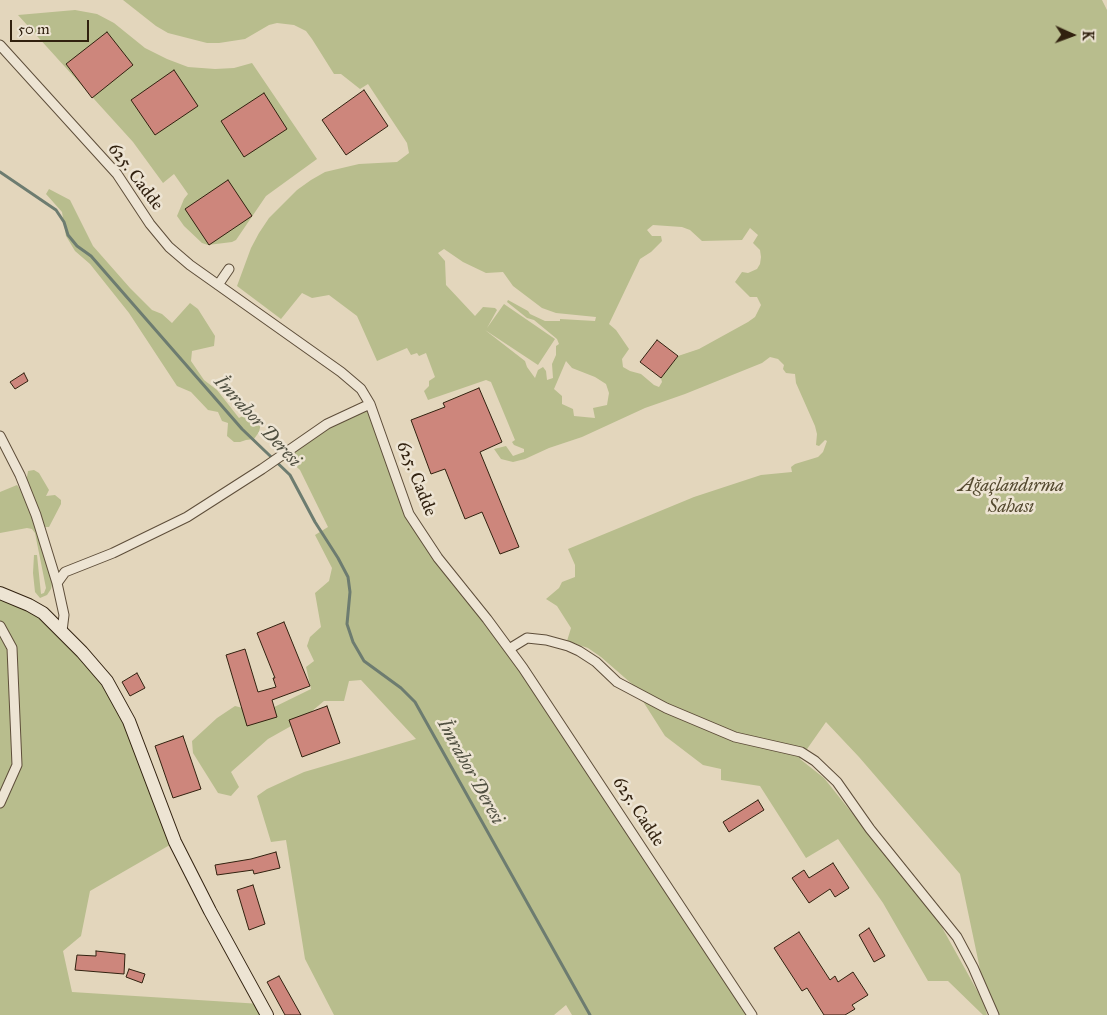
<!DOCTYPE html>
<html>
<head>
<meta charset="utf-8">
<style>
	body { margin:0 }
	#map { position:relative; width:1107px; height:1015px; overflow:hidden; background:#e3d6bc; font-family:"IM FELL Great Primer",serif }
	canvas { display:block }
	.north { position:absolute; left:1047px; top:10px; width:50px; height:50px; -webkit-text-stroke:4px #ede4d3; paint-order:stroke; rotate:92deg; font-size:14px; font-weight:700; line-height:20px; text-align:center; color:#31210f }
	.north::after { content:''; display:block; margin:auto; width:18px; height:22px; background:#31210f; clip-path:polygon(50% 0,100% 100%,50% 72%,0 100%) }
	.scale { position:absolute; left:10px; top:20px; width:79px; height:22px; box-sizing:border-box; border:2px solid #31210f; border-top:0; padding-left:6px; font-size:15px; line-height:18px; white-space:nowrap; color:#31210f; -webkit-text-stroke:4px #ede4d3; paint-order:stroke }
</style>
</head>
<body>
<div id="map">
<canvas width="1107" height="1015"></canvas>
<div class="north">K</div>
<div class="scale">50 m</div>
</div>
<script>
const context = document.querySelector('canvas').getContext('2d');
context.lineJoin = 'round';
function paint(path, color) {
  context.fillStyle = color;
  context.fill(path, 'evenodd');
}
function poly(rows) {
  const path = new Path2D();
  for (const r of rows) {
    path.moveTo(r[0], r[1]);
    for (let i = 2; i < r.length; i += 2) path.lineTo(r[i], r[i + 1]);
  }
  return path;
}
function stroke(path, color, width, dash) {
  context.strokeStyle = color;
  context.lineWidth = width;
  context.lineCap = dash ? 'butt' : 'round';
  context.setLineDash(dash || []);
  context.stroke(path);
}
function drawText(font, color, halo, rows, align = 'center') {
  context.font = font + ' "IM FELL Great Primer",serif';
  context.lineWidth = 5;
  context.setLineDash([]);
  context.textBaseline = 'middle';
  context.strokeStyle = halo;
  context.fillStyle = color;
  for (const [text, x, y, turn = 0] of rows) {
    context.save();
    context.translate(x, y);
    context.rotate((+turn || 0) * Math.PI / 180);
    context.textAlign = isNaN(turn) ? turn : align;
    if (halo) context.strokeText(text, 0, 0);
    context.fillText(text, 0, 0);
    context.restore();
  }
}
paint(poly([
	[123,0,1102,0,1107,10,1107,1015,994,1015,985,993,960,874,859,757,826,722,800,759,824,778,939,922,984,1003,987,1015,983,1015,948,981,928,981,883,903,838,839,806,858,760,786,721,780,721,769,703,765,665,736,632,684,601,657,588,648,567,641,571,628,557,606,546,599,559,588,562,582,575,577,575,565,568,549,694,497,761,475,792,472,791,467,795,464,818,457,823,452,827,441,825,440,819,446,816,445,817,434,815,426,796,383,795,374,786,373,783,369,784,365,778,359,770,357,762,363,685,394,645,408,582,437,549,448,525,459,513,462,501,459,494,449,506,446,513,456,524,452,524,449,514,445,512,442,515,440,491,382,486,380,428,400,424,391,429,386,429,381,435,377,426,353,419,356,417,353,411,355,407,348,377,361,357,316,329,295,312,298,302,293,281,319,237,286,251,248,259,233,269,218,297,190,311,180,325,172,359,164,397,162,409,153,407,143,368,84,360,89,341,74,334,74,312,39,306,31,294,25,277,23,269,25,245,39,219,43,207,43,168,33,156,26],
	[653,225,682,227,690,230,702,241,742,240,750,228,758,235,753,243,760,250,761,257,760,264,757,269,748,273,742,272,735,282,750,297,757,297,761,305,755,317,748,322,699,349,678,356,661,378,662,382,659,387,654,385,641,374,630,371,623,367,622,359,629,349,616,330,609,324,640,259,651,252,662,241,661,236,652,236,647,230],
	[444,249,463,262,486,273,503,272,513,286,542,308,556,313,596,317,595,321,560,319,560,321,545,321,530,314,528,311,508,300,507,302,527,318,534,320,557,339,559,344,556,346,556,355,552,364,553,378,547,380,546,371,543,367,538,370,535,378,527,367,525,361,485,330,538,365,555,339,504,304,487,328,497,310,495,308,483,307,475,316,446,285,445,261,438,253],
	[566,361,572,368,595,377,606,384,609,393,607,405,593,408,595,418,574,416,573,409,562,404,562,396,554,389],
	[75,10,97,14,114,23,145,48,167,59,188,67,215,69,234,68,252,63,317,159,266,196,236,240,232,242,208,245,202,243,184,226,177,216,184,199,188,194,174,174,163,183,133,142,18,15],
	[49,189,70,200,93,246,130,288,152,310,162,314,172,323,190,303,198,309,215,336,214,346,192,351,191,361,204,380,217,390,239,418,248,413,258,415,262,419,259,432,254,439,246,440,240,442,234,442,227,436,228,423,222,421,218,412,208,410,191,392,177,386,129,313,90,264,75,251,66,236,62,212,46,194],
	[370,404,409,514,491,624,752,1015,572,1015,566,1005,554,1015,334,1015,305,959,286,840,271,842,257,796,267,789,304,772,416,739,361,680,349,681,344,701,324,701,300,721,268,739,231,772,239,787,231,796,218,793,193,753,192,741,217,718,235,706,262,713,311,689,306,667,314,661,307,646,310,637,321,627,315,593,329,581,332,568,315,535,328,527,300,470,283,454],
	[34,470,39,473,49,490,46,496,55,495,61,500,61,504,49,527,45,527,42,520,39,519,52,584,51,589,47,595,40,598,35,592,33,573,34,555,37,555,41,594,44,593,46,588,35,533,32,529,27,528,0,533,0,492,17,485,24,495,28,471],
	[0,593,29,605,107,681,175,842,90,891,81,936,63,951,72,992,261,1004,267,1015,0,1015]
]), '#b8bd8d');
stroke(poly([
	[0,172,56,210,64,222,68,235,77,246,91,256,242,429,290,475,315,522,338,558,348,577,350,592,347,624,353,642,364,661,401,688,415,702,590,1015]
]), '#6d7c70', 3);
const building = poly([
	[107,32,133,65,92,98,66,64,107,32],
	[174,70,198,106,155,135,131,100,174,70],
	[364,90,388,126,346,155,322,120,364,90],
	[264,93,287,129,244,157,221,121,264,93],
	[228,180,252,216,209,245,185,209,228,180],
	[657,340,678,356,661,378,640,362,657,340],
	[24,373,28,381,15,389,10,382,24,373],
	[479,388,502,442,480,452,519,547,500,554,482,512,465,519,445,469,431,474,411,420,445,407,443,403,479,388],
	[284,622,310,686,272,700,277,717,247,726,226,655,245,649,258,692,276,687,273,678,275,678,257,633,284,622],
	[137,673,145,688,130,696,122,682,137,673],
	[327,706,340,743,302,757,289,720,327,706],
	[183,736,201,789,173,798,155,746,183,736],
	[758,800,764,810,729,832,723,822,758,800],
	[276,852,280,868,254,874,253,870,217,875,215,865,251,859,276,852],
	[833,863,849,888,835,897,830,889,809,903,792,878,804,870,809,878,833,863],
	[253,885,265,924,249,930,237,890,253,885],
	[869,928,885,956,874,962,859,935,869,928],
	[799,932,830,980,835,976,838,982,853,972,868,995,852,1005,855,1009,845,1015,824,1015,807,988,802,991,774,948,799,932],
	[96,951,125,954,124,974,75,970,77,955,96,956,96,951],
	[129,969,145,974,142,983,126,977,129,969],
	[279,976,301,1015,285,1015,267,982,279,976]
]);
paint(building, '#cd867c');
stroke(building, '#31210f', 1);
const street = poly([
	[0,45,117,174,150,224,169,247,190,265,341,372,361,389,370,404,409,514,438,558,487,619,523,668,752,1015],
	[218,285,229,269],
	[0,436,20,475,36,515,57,583],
	[0,626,12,648,17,765,0,803],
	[62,631,64,615,57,583,65,572,113,553,187,517,262,469,327,424,370,404],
	[509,649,527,638,546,640,568,646,579,651,596,662,617,682,666,708,735,737,801,752,815,761,837,782,870,829,957,937,973,967,994,1015]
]);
const secondary = poly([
	[0,593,29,605,43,613,82,652,107,681,129,721,175,842,210,911,267,1015]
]);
stroke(street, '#5e4e3a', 11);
stroke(secondary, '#31210f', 14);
stroke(street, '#ede4d3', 9);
stroke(secondary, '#ede4d3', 12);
drawText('18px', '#31210f', '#ede4d3', [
	["625. Cadde",135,177,53],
	["625. Cadde",416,479,68],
	["625. Cadde",638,812,57]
]);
drawText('italic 18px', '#53482e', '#ede4d3', [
	["Ağaçlandırma",1011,487],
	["Sahası",1011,508]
]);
drawText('italic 19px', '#4f4f40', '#ede4d3', [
	["İmrahor Deresi",257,422,47],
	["İmrahor Deresi",470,772,61]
]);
</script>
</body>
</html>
